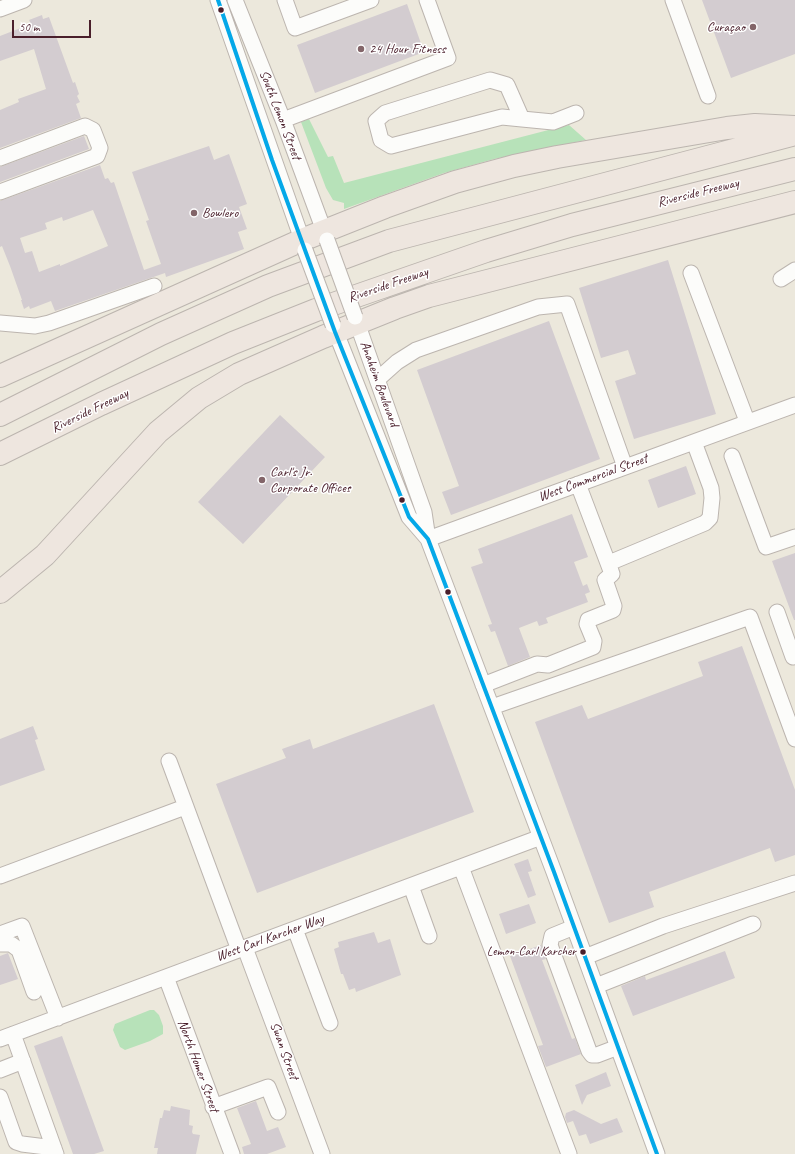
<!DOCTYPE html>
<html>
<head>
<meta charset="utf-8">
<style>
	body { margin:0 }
	#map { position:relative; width:795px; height:1154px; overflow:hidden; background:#ece8dc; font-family:Caveat,sans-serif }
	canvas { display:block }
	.scale { position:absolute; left:12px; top:20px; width:79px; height:18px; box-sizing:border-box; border:2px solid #4a1f2b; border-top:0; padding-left:5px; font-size:12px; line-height:14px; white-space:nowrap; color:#4a1f2b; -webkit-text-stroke:3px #fff; paint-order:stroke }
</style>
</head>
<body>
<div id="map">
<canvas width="795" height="1154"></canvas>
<div class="scale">50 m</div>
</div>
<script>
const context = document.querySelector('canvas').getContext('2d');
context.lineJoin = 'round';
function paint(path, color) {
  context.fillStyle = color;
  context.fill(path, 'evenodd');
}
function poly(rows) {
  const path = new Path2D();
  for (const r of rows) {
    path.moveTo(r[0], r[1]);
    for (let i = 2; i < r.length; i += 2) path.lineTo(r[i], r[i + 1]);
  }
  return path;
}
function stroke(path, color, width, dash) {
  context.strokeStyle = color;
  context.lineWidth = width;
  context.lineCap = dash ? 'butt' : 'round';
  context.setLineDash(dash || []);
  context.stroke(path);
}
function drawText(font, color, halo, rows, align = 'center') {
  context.font = font + ' Caveat,sans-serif';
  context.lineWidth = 3;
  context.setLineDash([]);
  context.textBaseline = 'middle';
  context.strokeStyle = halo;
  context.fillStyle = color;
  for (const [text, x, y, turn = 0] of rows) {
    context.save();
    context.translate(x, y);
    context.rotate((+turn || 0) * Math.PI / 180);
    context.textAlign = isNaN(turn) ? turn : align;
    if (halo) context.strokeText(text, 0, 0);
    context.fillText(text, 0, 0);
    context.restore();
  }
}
paint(poly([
	[309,119,328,157,333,156,344,183,560,127,569,125,586,140,494,159,444,173,344,209,344,203,333,200,326,188,301,122],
	[150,1010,154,1010,159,1015,163,1026,163,1034,150,1041,125,1050,120,1047,113,1030,115,1024]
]), '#b7e2b9');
paint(poly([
	[702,0,795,0,795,54,731,78],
	[407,4,424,52,315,93,297,45],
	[42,15,43,19,49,17,73,83,75,82,79,94,77,96,80,102,76,104,81,118,0,148,0,110,19,102,18,99,46,89,34,49,0,61,0,36,31,24,29,20],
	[84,136,89,149,0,182,0,167],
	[209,146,214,160,229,154,247,204,239,207,247,229,238,232,244,249,166,277,165,273,55,311,51,301,30,309,29,306,24,309,21,300,22,300,10,266,2,246,0,247,0,201,100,165,105,179,108,178,111,183,114,182,144,270,161,264,146,221,149,220,132,172],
	[93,210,108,246,60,266,60,264,39,272,32,251,25,253,20,238,47,229,45,223,62,217,63,221],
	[668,260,716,414,634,439,615,381,636,374,628,350,601,358,579,288],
	[549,321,600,459,451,515,442,492,459,486,417,370],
	[280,415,325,457,243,544,198,502],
	[686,466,696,494,658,508,648,480],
	[572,514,588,557,574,562,583,586,587,584,590,592,585,594,588,602,546,618,548,623,539,626,537,621,519,628,530,657,508,666,495,631,491,632,488,625,492,624,471,567,483,563,478,549],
	[795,553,795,620,794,620,772,561],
	[742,646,795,790,795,855,775,862,770,848,649,892,654,907,609,923,535,722,582,705,588,719,703,676,698,662],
	[434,704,474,812,257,893,216,784,286,758,282,749,310,739,313,749],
	[33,726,38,739,35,740,45,770,0,786,0,739],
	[528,859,532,871,528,872,536,895,528,898,514,864],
	[529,904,536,923,506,934,499,914],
	[374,932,378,943,390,939,401,975,356,992,355,988,349,990,343,974,341,974,334,949,339,947,338,942],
	[541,945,546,959,542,960,572,1039,575,1038,581,1054,546,1067,538,1046,543,1045,510,956],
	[725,951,735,978,633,1016,621,986,645,976,646,980],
	[8,953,18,979,0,985,0,956],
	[62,1036,104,1151,94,1154,73,1154,34,1046],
	[606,1072,611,1086,587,1095,582,1105,575,1085],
	[256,1101,267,1131,278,1127,286,1147,267,1154,244,1154,242,1147,251,1144,237,1108],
	[171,1106,190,1110,189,1125,193,1126,192,1132,193,1134,200,1135,196,1154,157,1154,158,1148,154,1148,160,1118,162,1118,164,1110,170,1111],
	[574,1110,601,1124,617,1118,623,1132,590,1144,586,1134,579,1136,573,1121,567,1123,565,1117,566,1113]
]), '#d3ccd0');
const minor = poly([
	[218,0,305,248],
	[235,0,283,120,327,239],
	[285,0,295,28,371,0],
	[673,0,708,96],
	[0,9,24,0],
	[522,119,507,85,490,80,385,113,376,121,381,140,391,146,502,117,522,119,553,122,576,113],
	[283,120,448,58,427,0],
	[0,158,85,126,93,130,100,148,97,156,0,192],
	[691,273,747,421],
	[781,279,795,270],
	[355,317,424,512,428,539,554,872,657,1154],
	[0,323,35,326,49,323,154,286],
	[333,325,409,517,428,539],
	[378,379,397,362,416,350,538,307,567,304,625,467],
	[732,456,766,547,795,537],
	[428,539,795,405],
	[609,563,705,523,710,518,712,498,711,488,694,442],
	[777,612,793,657,795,656],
	[483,685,537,664,548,665,593,647,594,641,587,624,588,620,613,610,614,606,605,580,612,574,611,571,578,484],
	[492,707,750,617,795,739],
	[169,761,239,950],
	[461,867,569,1154],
	[0,876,185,807],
	[411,886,429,936],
	[574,927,552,936,550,945,589,1051,592,1055,597,1055,618,1047],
	[295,929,330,1023],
	[0,934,22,926,58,1018],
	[0,944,11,944,19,950,34,992],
	[245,948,322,1154],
	[585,957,663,926,795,883],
	[166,977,232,1154],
	[596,986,753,924],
	[13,1034,56,1154],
	[0,1039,541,837],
	[0,1070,23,1061],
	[0,1097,16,1142,22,1144,54,1148],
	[213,1107,268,1087,278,1112]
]);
const highway = poly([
	[0,376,302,240,385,207,455,182,514,166,557,157,727,128,755,125,795,127],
	[0,415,161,334,268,286,389,241,795,134],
	[0,454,101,404,233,343,316,310,486,251,572,225,795,169],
	[0,592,45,555,158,432,199,398,239,374,323,337,395,308,429,296,795,202]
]);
stroke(minor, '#bcb5af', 17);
stroke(highway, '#bcb5af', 24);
stroke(minor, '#fcfcfa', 15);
stroke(highway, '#eee6df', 22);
const minorBridge = poly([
	[327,240,355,317],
	[305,250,333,325]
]);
stroke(minorBridge, '#bcb5af', 17, []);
stroke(minorBridge, '#fcfcfa', 15);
stroke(poly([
	[218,0,272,160,335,332,409,517,428,539,554,872,657,1154]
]), '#04a8e8', 4);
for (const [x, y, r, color] of [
	[221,10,3.5,"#4a1f2b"],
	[753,27,4,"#836569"],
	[361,49,4,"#836569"],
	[194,213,4,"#836569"],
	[262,480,4,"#836569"],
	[402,500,3.5,"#4a1f2b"],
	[448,592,3.5,"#4a1f2b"],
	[583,952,3.5,"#4a1f2b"]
]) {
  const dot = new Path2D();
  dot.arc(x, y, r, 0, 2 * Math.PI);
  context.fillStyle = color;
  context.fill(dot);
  stroke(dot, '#fff', 1.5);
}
drawText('13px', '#4a1f2b', '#fff', [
	["Lemon-Carl Karcher",576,952]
], 'right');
drawText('14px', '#4a1f2b', '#fff', [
	["Curaçao",745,27,"right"],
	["24 Hour Fitness",369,49],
	["Bowlero",202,213],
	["Carl's Jr.",270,472],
	["Corporate Offices",270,488]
], 'left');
drawText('14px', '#4a1f2b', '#fff', [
	["South Lemon Street",280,115,69],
	["Riverside Freeway",698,193,-14],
	["Riverside Freeway",388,285,-19],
	["Anaheim Boulevard",379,384,70],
	["Riverside Freeway",90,411,-26],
	["West Commercial Street",593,478,-20],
	["West Carl Karcher Way",270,938,-20],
	["Swan Street",284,1051,70],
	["North Homer Street",198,1066,70]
]);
</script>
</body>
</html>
